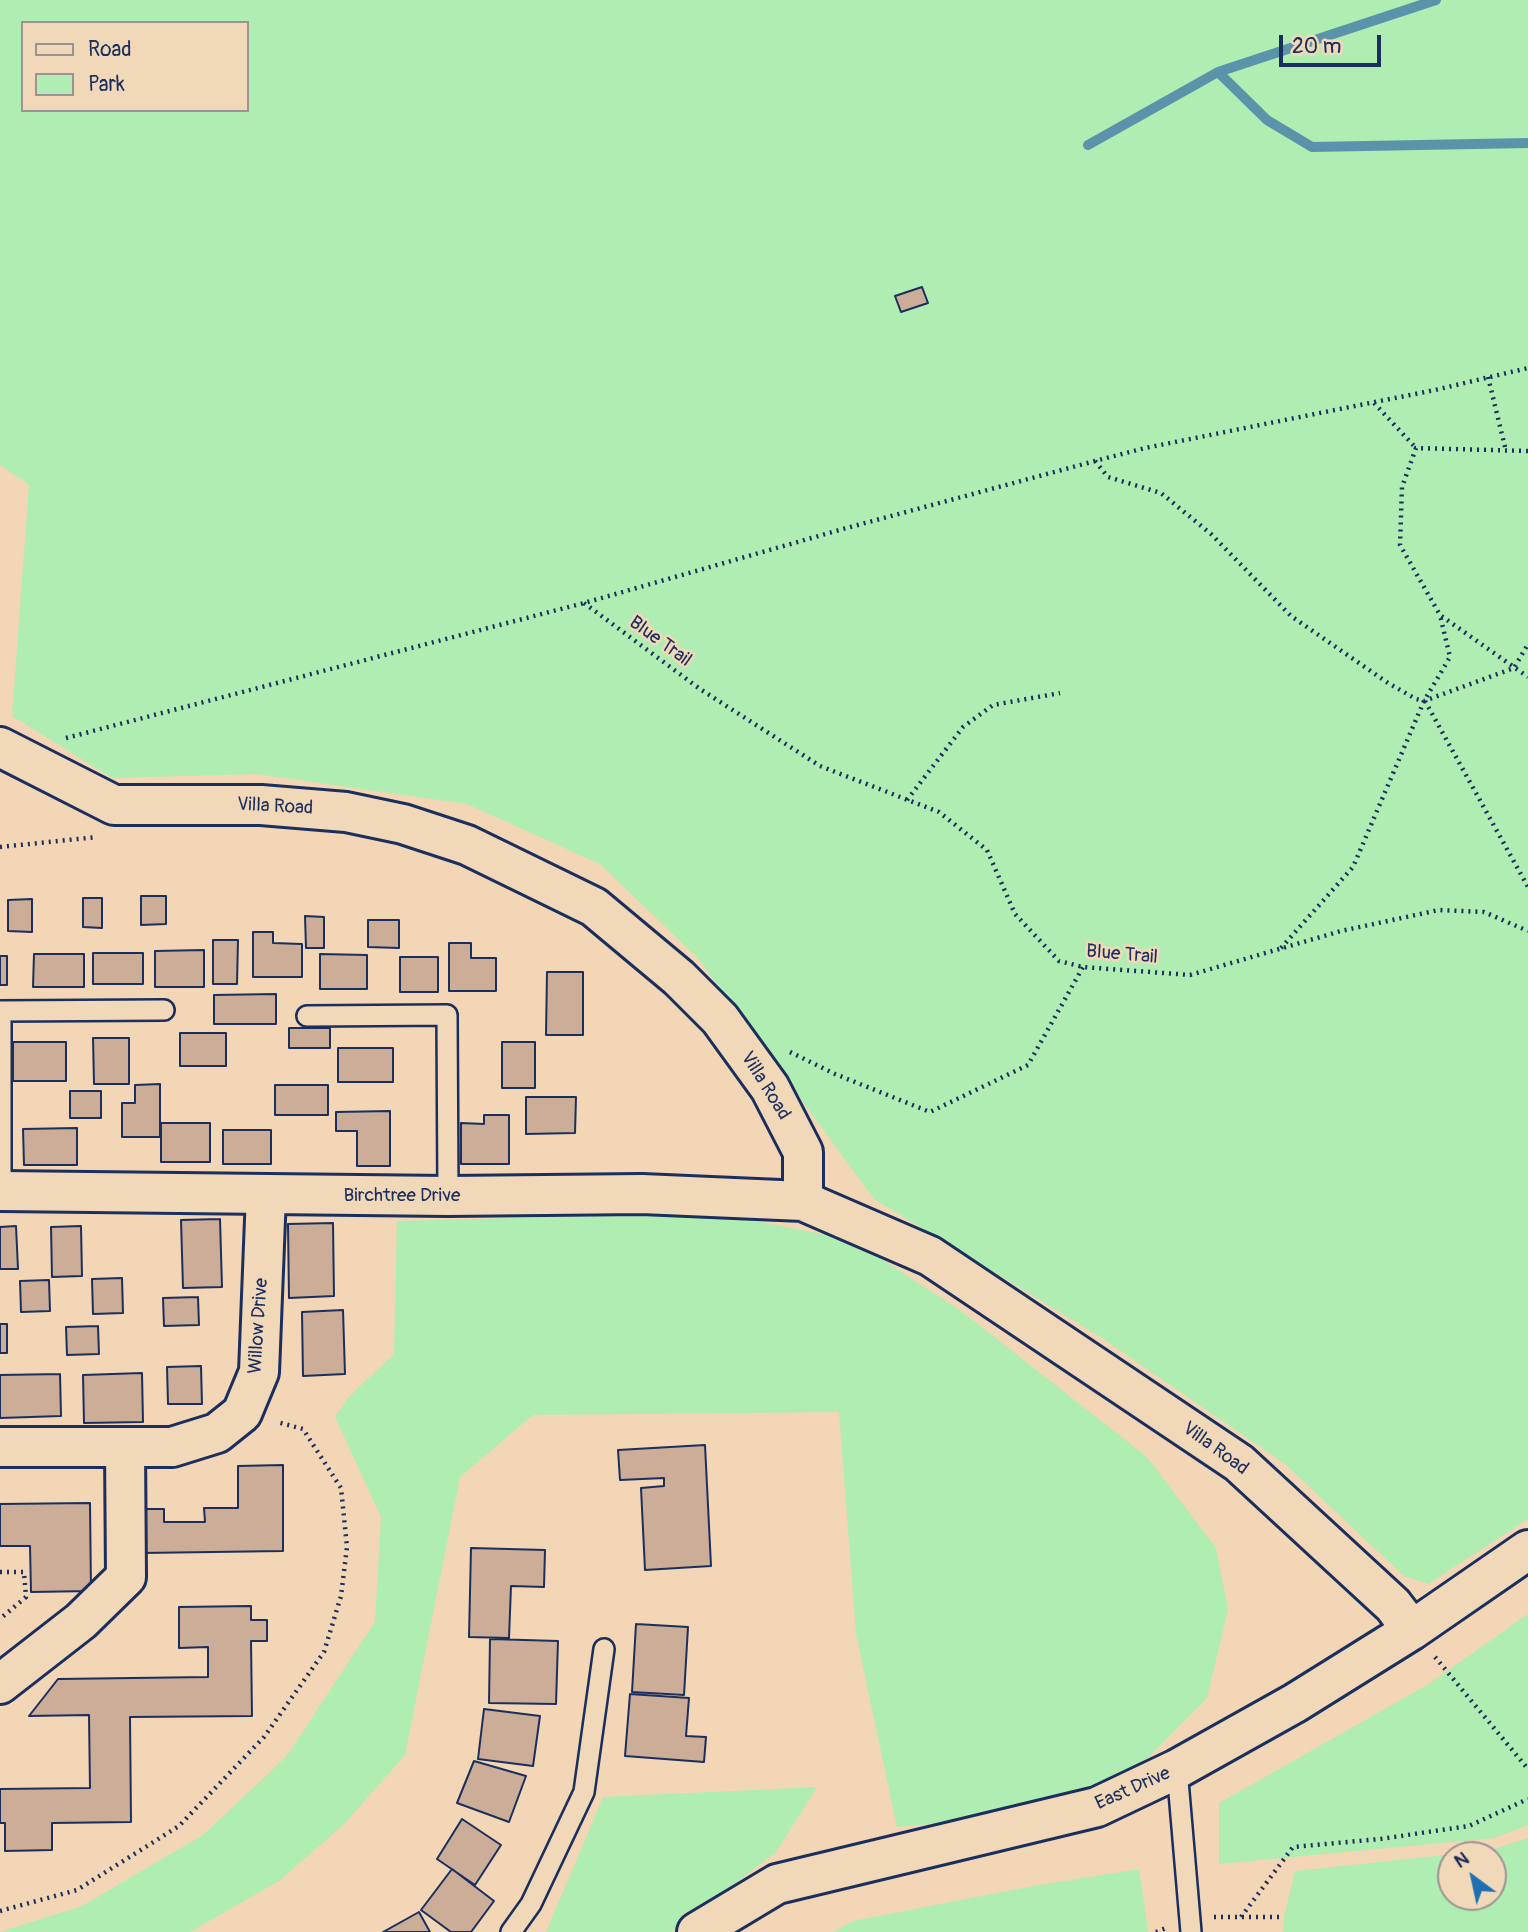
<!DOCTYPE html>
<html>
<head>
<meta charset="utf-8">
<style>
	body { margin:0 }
	#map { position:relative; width:1528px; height:1932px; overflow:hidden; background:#f2d6b5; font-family:Pangolin,sans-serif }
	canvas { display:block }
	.legend { position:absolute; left:21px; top:21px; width:228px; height:91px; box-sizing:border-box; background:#f1d8b8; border:2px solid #9b9494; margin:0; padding:9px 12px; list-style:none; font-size:21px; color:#1b2f5e }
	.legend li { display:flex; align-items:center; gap:14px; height:35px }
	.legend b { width:35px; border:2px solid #9b9494 }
	.north { position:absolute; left:1437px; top:1841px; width:70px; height:70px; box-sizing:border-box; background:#f1d8b8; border:2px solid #9b9494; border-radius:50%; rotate:327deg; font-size:19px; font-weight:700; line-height:28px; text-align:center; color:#1b2f5e }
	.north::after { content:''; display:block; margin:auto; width:24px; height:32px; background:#1f6fb2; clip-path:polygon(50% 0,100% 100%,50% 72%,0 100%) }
	.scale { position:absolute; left:1279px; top:35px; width:102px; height:32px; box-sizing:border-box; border:4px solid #1b2f5e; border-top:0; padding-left:9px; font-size:21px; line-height:24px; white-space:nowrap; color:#1b2f5e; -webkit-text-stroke:5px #f1d8b8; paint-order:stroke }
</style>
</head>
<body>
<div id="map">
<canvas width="1528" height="1932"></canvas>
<ul class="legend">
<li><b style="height:9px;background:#f1d8b8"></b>Road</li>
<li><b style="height:19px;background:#b0edb3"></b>Park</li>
</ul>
<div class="north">N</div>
<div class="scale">20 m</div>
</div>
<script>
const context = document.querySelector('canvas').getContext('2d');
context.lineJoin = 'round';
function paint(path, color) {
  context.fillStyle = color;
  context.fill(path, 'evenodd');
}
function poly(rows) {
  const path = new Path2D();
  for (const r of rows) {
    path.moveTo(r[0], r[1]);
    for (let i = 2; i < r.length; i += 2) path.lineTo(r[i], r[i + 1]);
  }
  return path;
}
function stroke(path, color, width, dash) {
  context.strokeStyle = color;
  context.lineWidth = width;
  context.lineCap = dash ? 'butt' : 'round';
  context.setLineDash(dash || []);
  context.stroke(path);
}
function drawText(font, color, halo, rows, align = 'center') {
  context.font = font + ' Pangolin,sans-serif';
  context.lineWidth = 5;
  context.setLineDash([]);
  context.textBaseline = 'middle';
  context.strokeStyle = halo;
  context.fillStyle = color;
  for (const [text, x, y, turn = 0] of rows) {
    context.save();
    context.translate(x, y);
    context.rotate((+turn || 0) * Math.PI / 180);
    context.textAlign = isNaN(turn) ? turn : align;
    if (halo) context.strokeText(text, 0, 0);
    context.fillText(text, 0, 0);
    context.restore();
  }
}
paint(poly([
	[0,0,1528,0,1528,1519,1428,1584,1404,1576,1285,1464,1099,1336,874,1199,697,957,600,864,467,804,257,774,112,778,12,716,29,485,0,465],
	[23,23,247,23,247,110,23,110],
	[714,1213,852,1240,960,1310,1147,1457,1216,1548,1228,1609,1207,1698,1125,1781,957,1822,897,1827,856,1634,839,1412,533,1415,460,1477,405,1755,344,1824,279,1881,190,1932,0,1932,82,1906,203,1835,286,1757,375,1622,381,1517,335,1417,348,1398,394,1354,397,1221],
	[1528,1614,1528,1825,1494,1838,1219,1864,1219,1803,1429,1684],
	[817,1787,776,1852,671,1932,546,1932,603,1797],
	[1528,1838,1528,1932,1283,1932,1284,1917,1295,1871,1491,1850],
	[1451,1855,1493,1855,1493,1897,1451,1897],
	[1139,1869,1148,1932,833,1932,853,1921,1028,1887]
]), '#b0edb3');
stroke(poly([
	[1218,72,1267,120,1312,147,1528,143],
	[1088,145,1218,72,1436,0]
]), '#5b94aa', 10);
const building = poly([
	[922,287,928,303,901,312,895,296,922,287],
	[141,896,166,896,166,924,141,925,141,896],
	[83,898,102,898,102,928,83,927,83,898],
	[32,899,32,932,8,931,8,900,32,899],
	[305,916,324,917,324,948,306,948,305,916],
	[368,920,399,920,399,948,368,947,368,920],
	[253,932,273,932,273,943,302,944,302,977,253,977,253,932],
	[213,940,238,940,237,984,213,984,213,940],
	[449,943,471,943,471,958,496,958,496,991,449,991,449,943],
	[204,950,204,987,155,987,155,951,204,950],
	[93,953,143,953,143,984,93,984,93,953],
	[34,954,84,954,84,987,33,987,34,954],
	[320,954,367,955,367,989,320,989,320,954],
	[0,956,7,956,7,985,0,985,0,956],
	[400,957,438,957,438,992,400,992,400,957],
	[547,972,583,972,583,1035,546,1035,547,972],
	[276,994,276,1024,214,1024,214,995,276,994],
	[289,1028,330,1028,330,1048,289,1048,289,1028],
	[180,1033,226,1033,226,1066,180,1066,180,1033],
	[93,1038,129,1038,129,1084,94,1084,93,1038],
	[13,1042,66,1042,66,1081,13,1081,13,1042],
	[502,1042,535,1042,535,1088,502,1088,502,1042],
	[338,1048,393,1048,393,1082,338,1082,338,1048],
	[160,1084,160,1137,122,1137,122,1103,135,1103,135,1085,160,1084],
	[275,1085,328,1085,328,1115,275,1115,275,1085],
	[70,1091,101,1091,101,1118,70,1118,70,1091],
	[526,1097,576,1097,575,1133,526,1134,526,1097],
	[390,1111,390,1166,357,1166,357,1131,336,1131,336,1112,390,1111],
	[484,1115,509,1115,509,1164,461,1164,461,1123,484,1124,484,1115],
	[161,1123,210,1123,210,1162,161,1162,161,1123],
	[77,1128,77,1165,24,1165,23,1129,77,1128],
	[223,1130,271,1130,271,1164,223,1164,223,1130],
	[220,1219,222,1287,183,1288,181,1220,220,1219],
	[333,1223,334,1296,289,1298,288,1224,333,1223],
	[16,1226,18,1269,0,1269,0,1227,16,1226],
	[81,1226,82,1276,52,1277,51,1227,81,1226],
	[122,1278,123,1313,93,1314,92,1279,122,1278],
	[49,1280,50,1311,21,1312,20,1281,49,1280],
	[198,1297,199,1325,164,1326,163,1298,198,1297],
	[343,1310,345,1374,303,1376,302,1312,343,1310],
	[0,1324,7,1324,7,1353,0,1353,0,1324],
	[98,1326,99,1354,67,1355,66,1327,98,1326],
	[201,1366,202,1404,168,1404,167,1367,201,1366],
	[142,1373,143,1422,84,1423,83,1375,142,1373],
	[60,1374,61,1416,0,1418,0,1375,60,1374],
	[705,1445,711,1566,645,1570,641,1488,664,1486,664,1478,620,1480,618,1450,705,1445],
	[283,1465,283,1551,142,1553,142,1509,164,1509,164,1522,205,1522,204,1508,238,1508,238,1466,283,1465],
	[90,1503,91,1591,31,1592,30,1546,0,1546,0,1504,90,1503],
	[471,1548,545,1550,544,1587,511,1586,509,1638,469,1637,471,1548],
	[251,1606,251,1620,267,1620,267,1641,251,1641,252,1716,130,1717,131,1822,52,1823,52,1850,5,1851,5,1823,0,1823,0,1789,90,1788,89,1715,29,1716,58,1679,208,1677,208,1647,179,1648,179,1607,251,1606],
	[636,1624,688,1627,684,1695,632,1692,636,1624],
	[490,1639,558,1641,556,1704,489,1703,490,1639],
	[630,1694,689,1698,686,1736,706,1737,704,1762,625,1756,630,1694],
	[484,1709,540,1716,533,1766,478,1759,484,1709],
	[474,1761,526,1776,509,1822,457,1803,474,1761],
	[462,1819,501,1845,475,1885,437,1859,462,1819],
	[452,1869,494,1901,471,1932,451,1932,421,1910,452,1869],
	[419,1912,430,1932,383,1932,419,1912]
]);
paint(building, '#ccad98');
stroke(building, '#1b2f5e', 2);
const lane = poly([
	[307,1016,447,1015,448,1196],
	[1,1191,1,1011,164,1010],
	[1177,1769,1191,1932],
	[511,1932,531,1904,584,1792,604,1649]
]);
const street = poly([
	[0,747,114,805,261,805,346,812,403,824,467,845,594,907,679,978,720,1019,770,1088,803,1152,803,1201,930,1256,1239,1463,1393,1605,1412,1630],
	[0,1191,448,1196,642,1194,803,1201],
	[0,1447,172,1447,217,1433,242,1413,259,1372,266,1194],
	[0,1684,81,1621,126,1577,125,1448],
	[697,1932,777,1884,1097,1807,1177,1769,1295,1703,1412,1630,1528,1550]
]);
stroke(lane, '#1b2f5e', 24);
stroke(street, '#1b2f5e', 44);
stroke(poly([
	[1488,377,1506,451],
	[1374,403,1416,448],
	[1528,451,1416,448,1402,487,1400,545,1440,615,1528,677],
	[1095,461,1108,477,1161,493,1211,534,1291,616,1388,683,1416,699,1424,701,1514,668,1528,644],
	[584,603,700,689,820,766,939,812,987,850,1015,914,1059,961,1083,967,1190,975,1341,931,1439,910,1484,912,1528,931],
	[1425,701,1528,887],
	[66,738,584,603,843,529,1095,461,1145,448,1435,390,1528,368],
	[907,800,963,727,993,705,1060,693],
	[0,847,97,837],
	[1281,948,1353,867,1424,701,1450,657,1440,615],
	[790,1052,835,1074,930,1112,1028,1065,1083,967],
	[0,1572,24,1572,26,1597,0,1619],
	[1435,1657,1528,1769],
	[0,1911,77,1890,179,1826,264,1737,324,1652,341,1596,347,1547,341,1488,303,1429,277,1422],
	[1214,1917,1284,1917],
	[1241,1917,1293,1847,1380,1839,1469,1826,1528,1799],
	[1156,1932,1166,1928]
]), '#1b2f5e', 4.5, [2, 5]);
stroke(lane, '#f1d8b8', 19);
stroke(street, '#f1d8b8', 38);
drawText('19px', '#1b2f5e', '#f1d8b8', [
	["Blue Trail",660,642,36],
	["Villa Road",275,807,3],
	["Blue Trail",1122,955,5],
	["Villa Road",765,1086,58],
	["Birchtree Drive",402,1196],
	["Willow Drive",259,1326,-86],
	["Villa Road",1215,1449,36],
	["East Drive",1133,1789,-24]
]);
</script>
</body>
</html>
